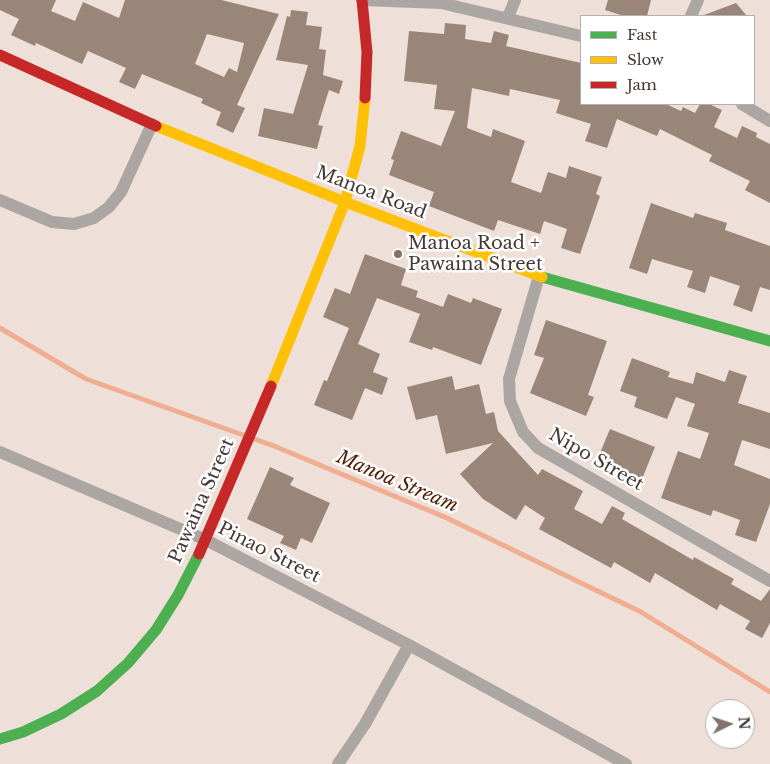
<!DOCTYPE html>
<html>
<head>
<meta charset="utf-8">
<style>
	body { margin:0 }
	#map { position:relative; width:770px; height:764px; overflow:hidden; background:#eee0d9; font-family:"Libre Baskerville",serif }
	canvas { display:block }
	.legend { position:absolute; left:580px; top:15px; width:175px; height:90px; box-sizing:border-box; background:#fff; border:1px solid #b4b0ae; margin:0; padding:6px 9px; list-style:none; font-size:15px; color:#443934 }
	.legend li { display:flex; align-items:center; gap:10px; height:25px }
	.legend b { width:25px; border:1px solid #b4b0ae }
	.north { position:absolute; left:705px; top:699px; width:50px; height:50px; box-sizing:border-box; background:#fff; border:1px solid #b4b0ae; border-radius:50%; rotate:86deg; font-size:14px; font-weight:700; line-height:20px; text-align:center; color:#443934 }
	.north::after { content:''; display:block; margin:auto; width:18px; height:22px; background:#80736e; clip-path:polygon(50% 0,100% 100%,50% 72%,0 100%) }
</style>
</head>
<body>
<div id="map">
<canvas width="770" height="764"></canvas>
<ul class="legend">
<li><b style="height:6px;background:#4caf50"></b>Fast</li>
<li><b style="height:6px;background:#ffc107"></b>Slow</li>
<li><b style="height:6px;background:#c62828"></b>Jam</li>
</ul>
<div class="north">N</div>
</div>
<script>
const context = document.querySelector('canvas').getContext('2d');
context.lineJoin = 'round';
function poly(rows) {
  const path = new Path2D();
  for (const r of rows) {
    path.moveTo(r[0], r[1]);
    for (let i = 2; i < r.length; i += 2) path.lineTo(r[i], r[i + 1]);
  }
  return path;
}
function stroke(path, color, width, dash) {
  context.strokeStyle = color;
  context.lineWidth = width;
  context.lineCap = dash ? 'butt' : 'round';
  context.setLineDash(dash || []);
  context.stroke(path);
}
function paint(path, color) {
  context.fillStyle = color;
  context.fill(path, 'evenodd');
}
function drawText(font, color, halo, rows, align = 'center') {
  context.font = font + ' "Libre Baskerville",serif';
  context.lineWidth = 5;
  context.setLineDash([]);
  context.textBaseline = 'middle';
  context.strokeStyle = halo;
  context.fillStyle = color;
  for (const [text, x, y, turn = 0] of rows) {
    context.save();
    context.translate(x, y);
    context.rotate((+turn || 0) * Math.PI / 180);
    context.textAlign = isNaN(turn) ? turn : align;
    if (halo) context.strokeText(text, 0, 0);
    context.fillText(text, 0, 0);
    context.restore();
  }
}
stroke(poly([
	[0,328,86,379,274,446,447,518,641,612,770,692]
]), '#efae91', 5);
paint(poly([
	[0,0,56,0,51,11,75,21,83,2,119,18,125,0,221,0,279,14,237,105,245,108,233,133,216,125,221,112,201,103,203,99,142,74,135,89,119,82,126,68,88,51,82,64,36,43,35,46,11,35,19,19,0,10],
	[207,34,244,43,237,72,229,68,224,77,195,64],
	[608,0,651,0,647,16,624,16,605,10],
	[736,3,747,16,704,16,704,15],
	[291,10,308,12,306,25,322,27,319,49,326,50,323,75,343,81,339,94,329,90,318,125,323,126,317,149,258,136,264,108,293,114,308,65,276,60,287,16,290,17],
	[445,23,466,25,465,39,491,43,494,31,509,35,506,46,581,63,581,104,666,104,681,111,683,107,695,113,700,104,709,104,722,110,714,127,737,138,742,126,757,133,756,137,770,144,770,203,745,190,750,181,709,161,712,155,660,129,657,136,617,119,607,148,585,141,591,124,556,113,560,100,510,89,509,96,472,88,467,128,491,137,493,129,525,141,511,182,541,193,548,172,566,178,569,166,602,177,596,194,600,196,580,254,561,248,567,229,544,221,540,234,498,220,494,231,429,206,434,192,389,175,394,160,391,159,401,131,441,146,455,111,434,109,437,85,404,81,409,31,444,34],
	[651,203,693,218,695,213,727,223,725,230,770,246,770,290,760,287,752,312,733,305,740,286,710,276,705,293,687,287,693,271,652,259,647,274,629,268],
	[365,254,406,269,401,285,418,291,416,297,443,307,448,294,471,303,473,298,502,309,481,365,433,347,432,350,409,342,420,314,377,298,358,344,380,354,373,372,388,378,382,395,365,388,352,420,314,405,324,380,327,381,349,328,323,317,335,288,350,294],
	[546,320,607,341,588,395,594,397,586,416,530,393,544,358,534,355],
	[632,358,670,372,668,377,693,384,696,372,725,382,729,370,747,376,738,403,770,413,770,449,742,440,734,465,770,479,770,504,756,542,735,535,740,520,713,510,711,516,661,498,678,451,700,459,709,433,687,426,695,404,676,397,667,419,634,407,637,397,620,391],
	[452,376,455,390,479,384,486,414,494,412,498,431,538,475,542,469,583,491,574,509,602,524,612,506,625,513,622,519,693,560,694,557,734,579,731,584,761,601,770,589,770,623,762,638,745,629,750,621,720,604,717,610,655,573,650,583,614,562,611,568,539,529,545,518,525,505,516,520,483,499,460,474,493,443,446,454,437,415,416,420,407,387],
	[610,429,655,447,642,479,597,460],
	[270,467,294,478,290,485,330,503,312,543,301,538,296,550,280,543,284,536,247,519]
]), '#9a8579');
stroke(poly([
	[362,0,441,3,581,36],
	[691,16,698,0],
	[508,17,515,0],
	[742,104,770,121],
	[0,200,52,222,74,224,94,218,109,207,121,192,152,124],
	[539,276,509,379,510,401,523,432,538,448,770,581],
	[0,452,206,540,409,645,626,764],
	[338,764,365,724,409,645]
]), '#aca6a3', 12);
stroke(poly([
	[542,277,770,341],
	[0,739,23,732,61,714,97,691,128,663,156,630,178,595,199,554]
]), '#4caf50', 11);
stroke(poly([
	[156,126,345,202,542,277],
	[271,386,345,202,360,146,365,98]
]), '#ffc107', 11);
stroke(poly([
	[362,0,367,52,365,98],
	[0,55,156,126],
	[199,554,271,386]
]), '#c62828', 11);
for (const [x, y, r, color] of [
	[398,254,5,"#80736e"]
]) {
  const dot = new Path2D();
  dot.arc(x, y, r, 0, 2 * Math.PI);
  context.fillStyle = color;
  context.fill(dot);
  stroke(dot, '#fff', 2);
}
drawText('18px', '#443934', '#fff', [
	["Manoa Road",371,193,21],
	["Nipo Street",596,460,30],
	["Pawaina Street",202,501,-66],
	["Pinao Street",269,553,27]
]);
drawText('18px', '#443934', '#fff', [
	["Manoa Road +",408,244],
	["Pawaina Street",408,265]
], 'left');
drawText('italic 19px', '#511c00', '#fff', [
	["Manoa Stream",397,482,23]
]);
</script>
</body>
</html>
